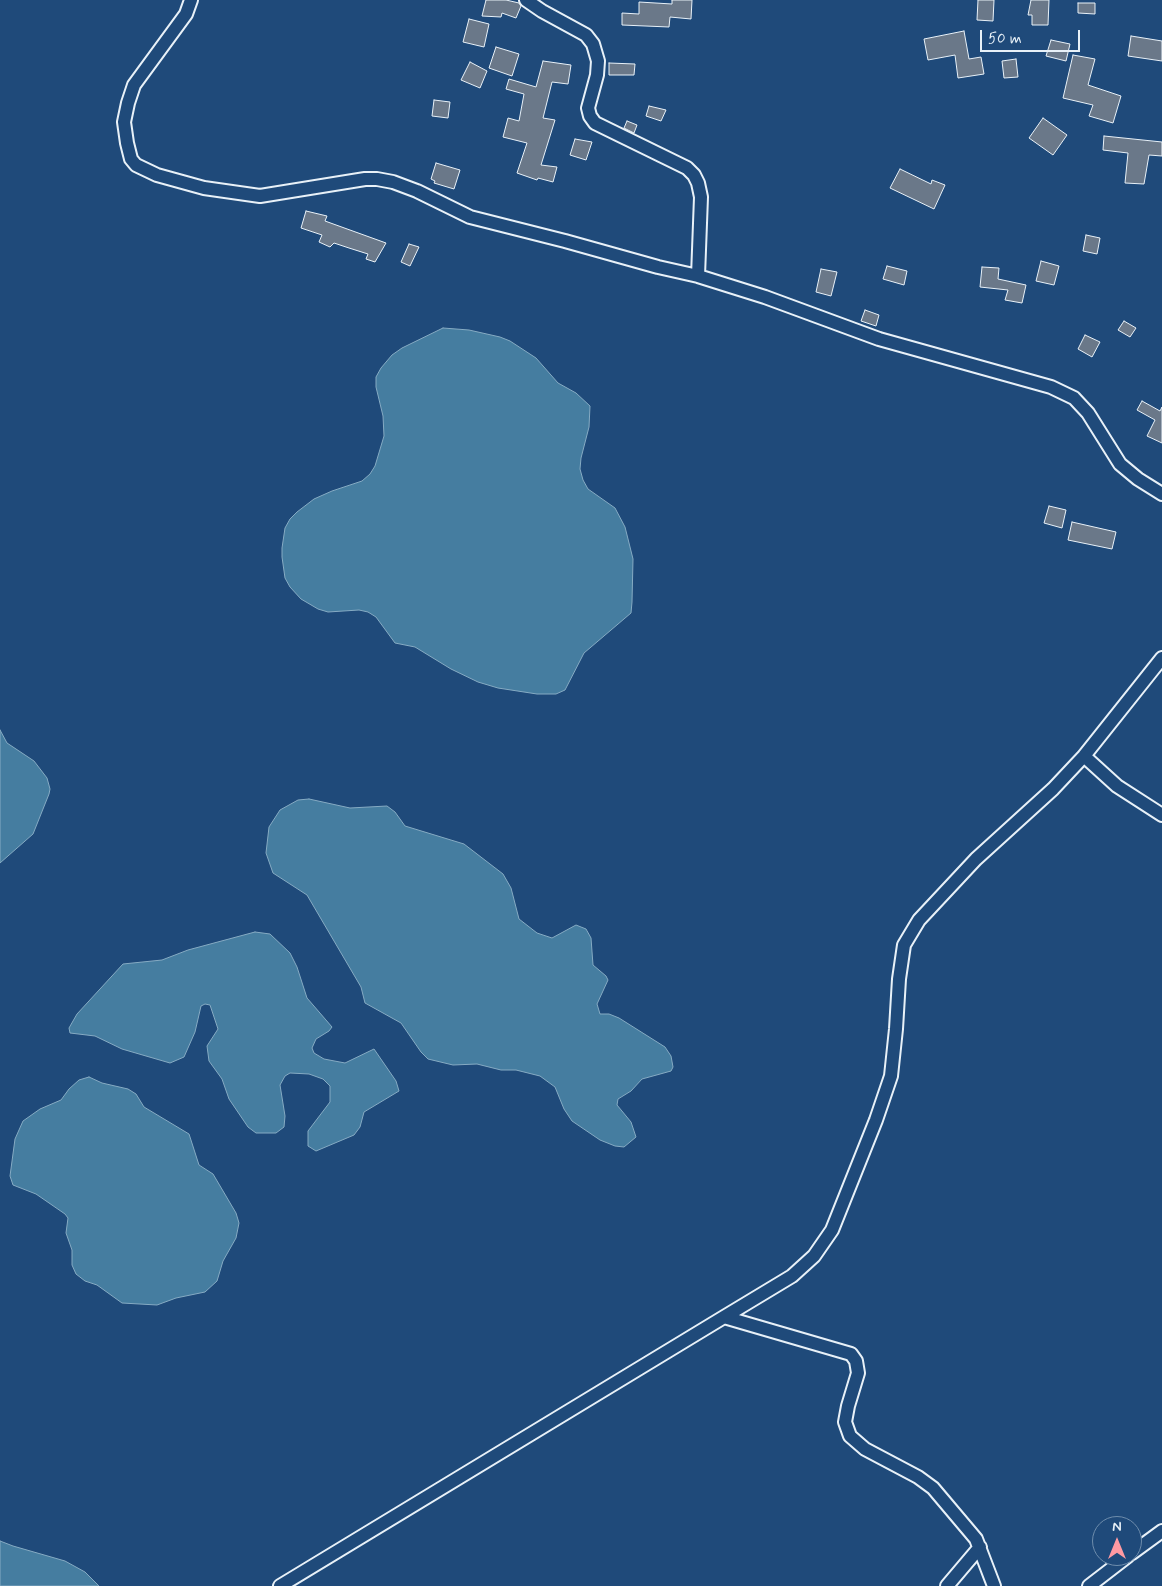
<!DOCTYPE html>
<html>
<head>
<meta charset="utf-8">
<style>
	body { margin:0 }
	#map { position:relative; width:1162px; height:1586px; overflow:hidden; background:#1f4a7a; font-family:Mynerve,sans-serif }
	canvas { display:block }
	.north { position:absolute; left:1092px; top:1516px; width:50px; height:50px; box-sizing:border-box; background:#1f4a7a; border:1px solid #6f8dac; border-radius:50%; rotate:0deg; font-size:14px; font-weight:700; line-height:20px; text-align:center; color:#e8f1f8 }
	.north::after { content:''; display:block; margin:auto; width:18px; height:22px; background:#ff9aa2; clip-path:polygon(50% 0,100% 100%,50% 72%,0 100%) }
	.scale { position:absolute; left:980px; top:30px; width:100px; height:22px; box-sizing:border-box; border:2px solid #e8f1f8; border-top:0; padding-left:6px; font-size:15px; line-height:18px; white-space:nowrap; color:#e8f1f8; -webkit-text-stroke:4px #1f4a7a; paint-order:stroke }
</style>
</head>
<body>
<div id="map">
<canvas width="1162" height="1586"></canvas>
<div class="north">N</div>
<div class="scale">50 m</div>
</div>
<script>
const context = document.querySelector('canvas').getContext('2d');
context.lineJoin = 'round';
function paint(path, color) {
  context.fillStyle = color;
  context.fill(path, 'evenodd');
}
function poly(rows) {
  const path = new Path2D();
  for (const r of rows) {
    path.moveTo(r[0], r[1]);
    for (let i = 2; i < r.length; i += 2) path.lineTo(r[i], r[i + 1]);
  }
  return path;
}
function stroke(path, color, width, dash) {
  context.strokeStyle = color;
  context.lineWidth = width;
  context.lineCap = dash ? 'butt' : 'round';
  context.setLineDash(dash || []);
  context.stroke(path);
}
const water = poly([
	[443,328,469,330,500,337,510,341,536,358,558,383,576,393,590,406,589,427,581,458,580,469,583,480,588,489,615,508,625,527,633,559,632,602,631,613,584,653,565,690,556,694,537,694,498,688,478,682,451,669,415,647,395,643,376,617,368,612,359,610,328,612,318,609,301,599,290,587,285,578,282,557,282,548,285,528,290,519,297,512,314,499,332,491,362,481,370,474,375,466,384,436,383,416,376,387,376,377,381,368,392,355,402,348,443,328],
	[0,730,7,743,34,761,47,778,50,789,49,794,33,834,0,863,0,730],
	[309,799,350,808,387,806,395,812,405,826,464,844,503,874,511,888,519,919,537,933,552,938,576,925,586,929,591,938,593,965,606,976,608,980,597,1004,600,1014,609,1014,619,1018,665,1047,671,1056,673,1067,671,1071,642,1079,631,1091,618,1099,617,1105,631,1122,636,1137,624,1147,615,1146,600,1140,572,1121,564,1109,555,1087,540,1076,516,1070,501,1070,477,1064,453,1065,428,1059,421,1052,401,1023,365,1003,361,987,307,895,273,873,266,853,269,827,280,810,298,800,309,799],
	[255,932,270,934,290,953,297,967,307,998,332,1027,329,1031,316,1039,312,1048,314,1053,324,1059,345,1063,374,1049,396,1081,399,1091,364,1112,360,1127,354,1135,316,1151,308,1146,308,1131,330,1102,330,1086,323,1079,309,1074,290,1073,285,1076,280,1085,285,1116,284,1127,276,1133,256,1133,248,1127,229,1099,222,1079,209,1061,207,1046,218,1029,210,1005,205,1004,201,1006,195,1032,184,1057,170,1063,122,1049,95,1036,70,1033,69,1028,77,1014,123,964,162,960,188,950,255,932],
	[89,1077,102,1083,128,1089,136,1094,144,1107,189,1134,199,1165,213,1174,236,1213,239,1223,236,1238,223,1261,217,1281,205,1292,176,1298,157,1305,122,1303,97,1285,85,1281,76,1274,72,1265,72,1250,66,1233,68,1218,65,1214,36,1194,13,1185,10,1176,15,1139,23,1121,40,1109,61,1100,69,1089,79,1080,89,1077],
	[0,1541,13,1546,65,1561,85,1572,99,1586,0,1586,0,1541]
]);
paint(water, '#457da0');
stroke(water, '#86abc3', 1);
const building = poly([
	[486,0,506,0,519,3,521,6,516,18,502,13,501,17,482,16,486,0],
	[672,0,692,0,691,19,670,17,669,27,622,25,622,13,639,14,639,2,672,4,672,0],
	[978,0,994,0,993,21,977,20,978,0],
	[1031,0,1049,0,1048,25,1032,25,1032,15,1028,15,1031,0],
	[1078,3,1095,3,1095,14,1078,13,1078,3],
	[469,19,489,24,484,47,463,42,469,19],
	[964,31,969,59,981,57,984,74,958,78,955,55,928,60,924,39,964,31],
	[1131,36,1162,41,1162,61,1128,56,1131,36],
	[1051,40,1070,44,1066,61,1046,56,1051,40],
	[496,47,519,54,512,76,489,68,496,47],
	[1073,55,1095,59,1088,85,1121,96,1113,123,1089,116,1093,105,1063,98,1073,55],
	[1016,59,1018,77,1004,78,1002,61,1016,59],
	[543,61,571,65,568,84,552,82,543,118,555,120,541,165,557,167,553,182,538,178,537,180,517,173,527,143,503,137,508,118,519,121,524,94,506,89,509,79,536,87,543,61],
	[470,62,487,71,480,88,461,80,470,62],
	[609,63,635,64,634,75,609,75,609,63],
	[434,100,450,102,448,118,432,116,434,100],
	[649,106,666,110,661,121,646,116,649,106],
	[1043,118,1067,135,1053,155,1029,138,1043,118],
	[627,121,637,125,634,133,624,128,627,121],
	[1104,136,1162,142,1162,156,1149,155,1144,184,1125,183,1128,153,1103,150,1104,136],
	[575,139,592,142,586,160,570,155,575,139],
	[436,163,460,170,454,189,434,183,435,181,431,179,436,163],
	[900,169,931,184,932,180,945,185,934,209,890,188,900,169],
	[306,211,327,216,325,221,386,243,375,262,366,259,368,254,349,248,334,243,330,247,319,242,322,235,301,228,306,211],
	[1086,235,1100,238,1097,254,1083,251,1086,235],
	[409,244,419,247,410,266,401,262,409,244],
	[1041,261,1059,266,1054,285,1036,281,1041,261],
	[887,266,907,271,904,285,883,279,887,266],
	[982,267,999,268,998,279,1026,285,1022,303,1005,300,1008,290,980,287,982,267],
	[821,269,837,272,831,296,816,292,821,269],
	[865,310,879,315,876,326,861,321,865,310],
	[1124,321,1136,328,1130,337,1118,330,1124,321],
	[1085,335,1100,342,1092,357,1078,349,1085,335],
	[1142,401,1160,411,1162,407,1162,443,1147,436,1155,420,1137,410,1142,401],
	[1049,506,1066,510,1062,528,1044,523,1049,506],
	[1072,522,1116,532,1112,549,1068,540,1072,522]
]);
paint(building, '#6a7889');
stroke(building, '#e8f1f8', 1);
const minor = poly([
	[191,0,186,14,134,85,128,103,124,122,127,143,131,159,136,165,157,175,204,188,260,196,365,179,377,179,393,182,417,191,470,217,565,241,658,267,698,276,765,297,879,339,1051,387,1074,398,1088,413,1120,464,1138,479,1162,494],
	[526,0,542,11,586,35,593,44,598,61,597,75,588,108,590,116,595,123,687,168,694,175,698,183,701,197,698,276],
	[1084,756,1117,786,1162,815],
	[724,1317,851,1354,856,1361,858,1373,848,1406,845,1422,850,1436,865,1449,918,1477,933,1488,976,1539,994,1586],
	[1132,1553,1162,1531],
	[280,1586,724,1317,792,1276,814,1256,832,1230,876,1120,891,1076,896,1029,899,979,904,945,919,920,976,859,1053,789,1084,756,1162,658],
	[947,1586,980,1547],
	[1089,1586,1128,1556]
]);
stroke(minor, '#e8f1f8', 16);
stroke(minor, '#1f4a7a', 12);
</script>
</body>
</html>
